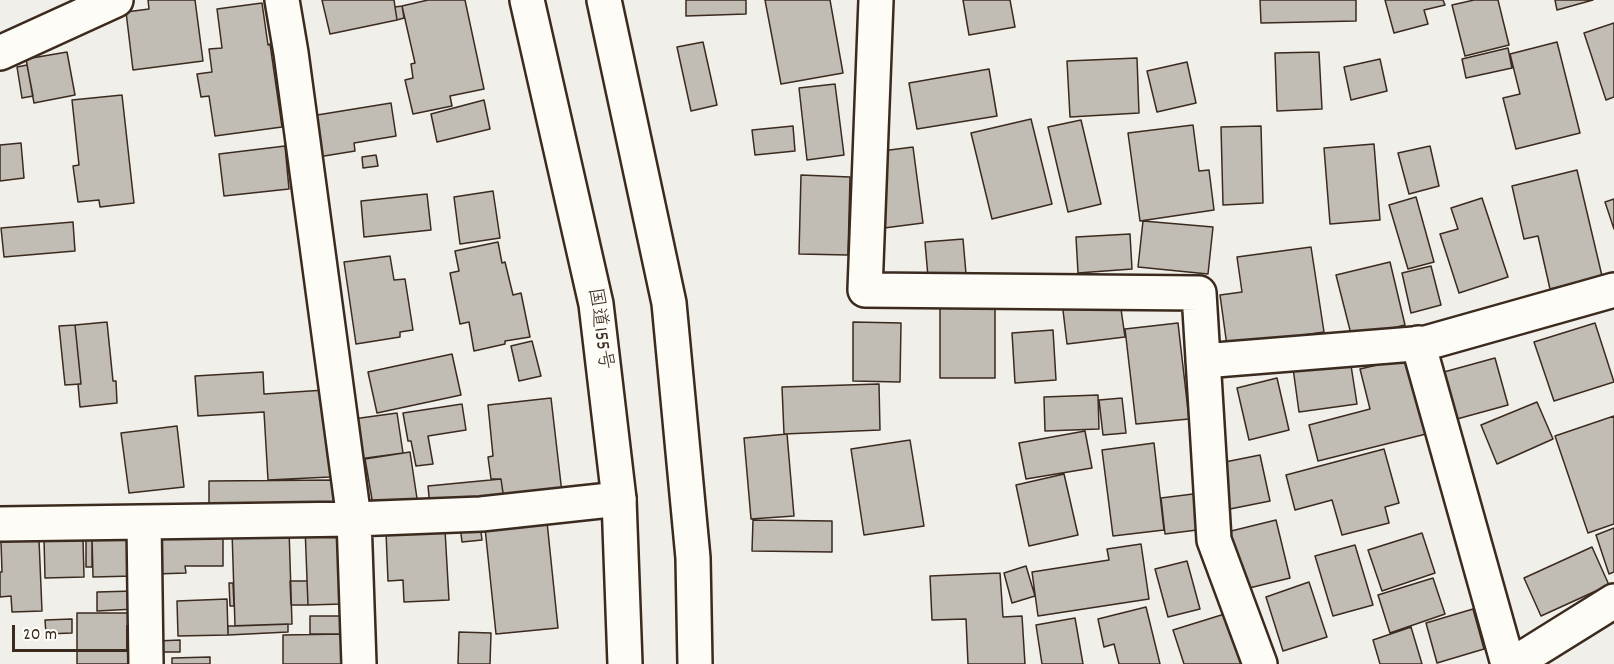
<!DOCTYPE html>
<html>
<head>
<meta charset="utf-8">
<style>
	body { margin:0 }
	#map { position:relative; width:1614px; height:664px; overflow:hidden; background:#f1efea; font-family:Dekko,sans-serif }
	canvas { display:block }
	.scale { position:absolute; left:12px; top:625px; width:117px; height:27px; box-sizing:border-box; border:3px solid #3b2a1e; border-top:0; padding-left:8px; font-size:18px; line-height:21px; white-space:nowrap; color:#3b2a1e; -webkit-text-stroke:4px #fdfcf7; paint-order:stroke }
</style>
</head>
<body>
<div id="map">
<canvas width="1614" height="664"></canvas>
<div class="scale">20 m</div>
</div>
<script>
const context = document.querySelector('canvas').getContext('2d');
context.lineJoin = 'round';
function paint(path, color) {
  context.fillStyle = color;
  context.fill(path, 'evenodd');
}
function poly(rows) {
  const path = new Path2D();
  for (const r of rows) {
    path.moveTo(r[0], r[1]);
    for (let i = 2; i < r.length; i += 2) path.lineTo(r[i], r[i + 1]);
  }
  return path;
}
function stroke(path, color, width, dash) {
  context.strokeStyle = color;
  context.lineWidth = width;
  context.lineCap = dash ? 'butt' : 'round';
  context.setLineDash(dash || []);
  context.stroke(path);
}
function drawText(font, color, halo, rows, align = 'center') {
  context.font = font + ' Dekko,"Klee One",sans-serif';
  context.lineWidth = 5;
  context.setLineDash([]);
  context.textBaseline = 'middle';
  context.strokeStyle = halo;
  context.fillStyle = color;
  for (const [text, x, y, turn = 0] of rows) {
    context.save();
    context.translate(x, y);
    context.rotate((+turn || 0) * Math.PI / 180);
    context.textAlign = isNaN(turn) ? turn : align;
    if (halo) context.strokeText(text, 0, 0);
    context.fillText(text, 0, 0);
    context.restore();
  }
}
const building = poly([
	[148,0,195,0,203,61,133,70,126,12,149,9,148,0],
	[322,0,394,0,397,20,330,34,322,0],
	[428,0,465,0,484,89,450,96,452,106,413,114,405,80,413,78,411,64,415,63,402,6,428,0],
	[686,0,746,0,746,14,686,16,686,0],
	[765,0,830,0,843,73,781,84,765,0],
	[963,0,1010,0,1015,27,969,35,963,0],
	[1260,0,1356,0,1356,21,1261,23,1260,0],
	[1385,0,1443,0,1445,5,1424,10,1428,24,1394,33,1385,0],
	[1474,0,1498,0,1509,45,1465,56,1452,5,1474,0],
	[1555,0,1593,0,1557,10,1555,0],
	[262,3,268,45,270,44,282,127,215,136,209,96,201,97,197,74,212,72,209,49,222,48,217,9,262,3],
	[402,6,404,18,397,20,395,7,402,6],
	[1614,23,1614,97,1606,100,1584,33,1614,23],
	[703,42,717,105,691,111,677,47,703,42],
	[1557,42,1580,133,1516,149,1503,98,1520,94,1510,54,1557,42],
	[1508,48,1512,68,1466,78,1462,59,1508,48],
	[67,52,75,95,34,103,26,59,67,52],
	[1319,52,1322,109,1277,111,1275,53,1319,52],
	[1137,58,1139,113,1070,117,1067,61,1137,58],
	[1380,59,1387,91,1351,100,1344,67,1380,59],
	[1187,62,1196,103,1157,112,1147,71,1187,62],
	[27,65,33,96,22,98,17,67,27,65],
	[989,69,997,116,917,129,909,83,989,69],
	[835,84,844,155,807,160,799,88,835,84],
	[122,95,134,203,100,207,99,200,78,202,73,166,79,165,72,100,122,95],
	[484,100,490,129,437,142,431,114,484,100],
	[391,103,396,136,354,143,355,151,318,157,311,116,391,103],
	[1031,119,1052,204,992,219,971,133,1031,119],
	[1081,120,1101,204,1068,212,1048,127,1081,120],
	[1193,125,1199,171,1209,170,1214,210,1140,221,1128,133,1193,125],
	[793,126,795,151,755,155,752,130,793,126],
	[1261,126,1263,203,1223,205,1221,127,1261,126],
	[21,143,24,178,0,181,0,145,21,143],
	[1374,144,1380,220,1330,224,1324,148,1374,144],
	[285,146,289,189,224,196,219,154,285,146],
	[1430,146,1439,186,1409,194,1398,153,1430,146],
	[913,147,923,223,884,228,874,152,913,147],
	[376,155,378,166,363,168,362,157,376,155],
	[1577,170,1602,276,1550,289,1538,236,1524,239,1512,186,1577,170],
	[801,175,850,177,848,255,799,254,801,175],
	[493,191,500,238,460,244,454,197,493,191],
	[427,194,431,230,364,237,361,201,427,194],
	[1416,197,1434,262,1408,269,1389,205,1416,197],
	[1482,198,1508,277,1459,293,1440,234,1458,229,1451,208,1482,198],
	[1614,199,1614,229,1605,202,1614,199],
	[1143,221,1213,227,1208,274,1138,267,1143,221],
	[73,222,75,251,4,257,1,228,73,222],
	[1130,234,1132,269,1078,273,1076,237,1130,234],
	[963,239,966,274,928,277,925,242,963,239],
	[498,242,502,263,505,262,513,295,521,293,530,337,505,341,505,344,474,351,469,322,460,324,450,273,459,271,455,251,498,242],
	[1311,247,1324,332,1227,346,1220,295,1242,292,1237,257,1311,247],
	[390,256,394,280,405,279,413,330,400,332,400,337,356,344,344,262,390,256],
	[1390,262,1405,325,1352,338,1336,275,1390,262],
	[1431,266,1441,305,1411,313,1402,273,1431,266],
	[1119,295,1125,337,1067,344,1062,302,1119,295],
	[940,304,995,304,995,378,940,378,940,304],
	[107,322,113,381,116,381,117,403,80,407,78,384,81,384,75,325,107,322],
	[853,322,901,323,900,382,853,381,853,322],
	[1178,323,1189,419,1136,424,1125,329,1178,323],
	[1595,323,1614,382,1554,401,1534,342,1595,323],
	[75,325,81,384,65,385,59,326,75,325],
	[1053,330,1056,380,1015,383,1012,333,1053,330],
	[532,341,541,376,519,381,511,346,532,341],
	[452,354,461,395,377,413,368,372,452,354],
	[1407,358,1426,434,1318,461,1309,425,1370,409,1360,369,1407,358],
	[1495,358,1508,405,1446,422,1433,375,1495,358],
	[1350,359,1357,404,1299,412,1293,368,1350,359],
	[263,372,264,394,325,390,330,477,268,480,264,412,198,416,195,376,263,372],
	[1277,378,1289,430,1249,440,1237,388,1277,378],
	[879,384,880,430,784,434,782,387,879,384],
	[1098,395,1099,429,1045,431,1044,397,1098,395],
	[551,398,562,493,504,500,501,479,491,479,488,457,493,456,488,405,551,398],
	[1122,398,1126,433,1103,435,1099,400,1122,398],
	[1537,402,1553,439,1497,464,1481,425,1537,402],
	[462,404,466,430,428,436,433,464,416,466,411,441,408,441,403,413,462,404],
	[397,413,403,453,359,459,353,419,397,413],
	[1614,416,1614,524,1588,533,1555,436,1614,416],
	[177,426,184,487,129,493,121,433,177,426],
	[1085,431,1092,468,1026,479,1019,443,1085,431],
	[787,434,794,516,751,519,744,438,787,434],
	[910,440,924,526,864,535,851,449,910,440],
	[1154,443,1164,530,1113,536,1102,450,1154,443],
	[1384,449,1399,503,1385,507,1389,523,1342,535,1332,500,1295,510,1286,475,1384,449],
	[410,452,418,505,374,511,365,459,410,452],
	[1260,455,1270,501,1230,509,1220,463,1260,455],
	[1064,474,1078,535,1029,546,1016,485,1064,474],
	[501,479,504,500,430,507,428,486,501,479],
	[336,480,336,506,209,508,209,481,336,480],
	[1201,493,1205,529,1165,534,1161,498,1201,493],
	[753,520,832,521,832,552,752,551,753,520],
	[1276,520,1290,578,1237,591,1223,533,1276,520],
	[547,522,558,628,496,634,485,528,547,522],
	[480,524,482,540,462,542,460,526,480,524],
	[339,526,342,604,308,605,305,527,339,526],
	[1614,528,1614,572,1609,574,1596,535,1614,528],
	[223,529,223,566,185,566,186,573,155,574,154,530,223,529],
	[289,529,292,624,235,626,232,531,289,529],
	[445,530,449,600,404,602,403,580,388,581,386,532,445,530],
	[1422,533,1435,573,1382,591,1368,550,1422,533],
	[133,535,134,576,93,577,92,537,133,535],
	[86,537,92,537,92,567,86,567,86,537],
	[44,538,83,538,84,577,45,578,44,538],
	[39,540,42,611,12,612,11,596,0,597,0,572,2,572,1,542,39,540],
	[1141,544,1149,599,1038,616,1032,572,1109,560,1107,549,1141,544],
	[1355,545,1373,605,1333,616,1315,556,1355,545],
	[1592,547,1609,585,1541,616,1524,578,1592,547],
	[1187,561,1200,609,1168,617,1155,569,1187,561],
	[1026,566,1035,596,1012,603,1004,573,1026,566],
	[1000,573,1003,617,1022,616,1025,664,968,664,966,619,932,620,930,576,1000,573],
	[1433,578,1445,614,1390,633,1378,595,1433,578],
	[290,581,307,581,308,605,291,605,290,581],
	[1309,582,1327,637,1283,651,1266,597,1309,582],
	[229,583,233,583,234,606,230,606,229,583],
	[134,591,135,609,97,611,97,592,134,591],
	[227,599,228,635,178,636,177,601,227,599],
	[1146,607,1160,664,1119,664,1114,644,1104,647,1098,619,1146,607],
	[1473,609,1484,649,1437,663,1426,623,1473,609],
	[1231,612,1247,664,1184,664,1173,630,1231,612],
	[77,613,128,613,128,664,77,664,77,613],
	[310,616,343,616,343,634,310,634,310,616],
	[1075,618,1083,664,1042,664,1036,625,1075,618],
	[72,619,72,633,46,634,45,620,72,619],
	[288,624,288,632,228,635,228,626,288,624],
	[1411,627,1422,664,1380,664,1373,640,1411,627],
	[459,632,491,633,490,664,458,664,459,632],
	[343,634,344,664,283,664,283,635,343,634],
	[180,640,180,652,157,652,157,641,180,640],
	[210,657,210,664,172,664,172,658,210,657]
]);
paint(building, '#c1bcb4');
stroke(building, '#3b2a1e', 1.5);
const minor = poly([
	[282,0,291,53,354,519,359,664],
	[876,0,865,290,1199,293,1214,540,1260,664],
	[0,53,116,0],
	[1418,343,1508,664],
	[1203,361,1426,343,1614,290],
	[144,522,146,664],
	[0,524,354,519,481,514,619,499],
	[1513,664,1614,601]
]);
const highway = poly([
	[527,0,596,304,619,499,625,664],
	[604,0,669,303,693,558,695,664]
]);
stroke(minor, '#3b2a1e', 38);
stroke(highway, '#3b2a1e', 38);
stroke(minor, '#fdfcf7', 33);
stroke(highway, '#fdfcf7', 33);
drawText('20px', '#3b2a1e', '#fdfcf7', [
	["国道155号",598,329,82]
]);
</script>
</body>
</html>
